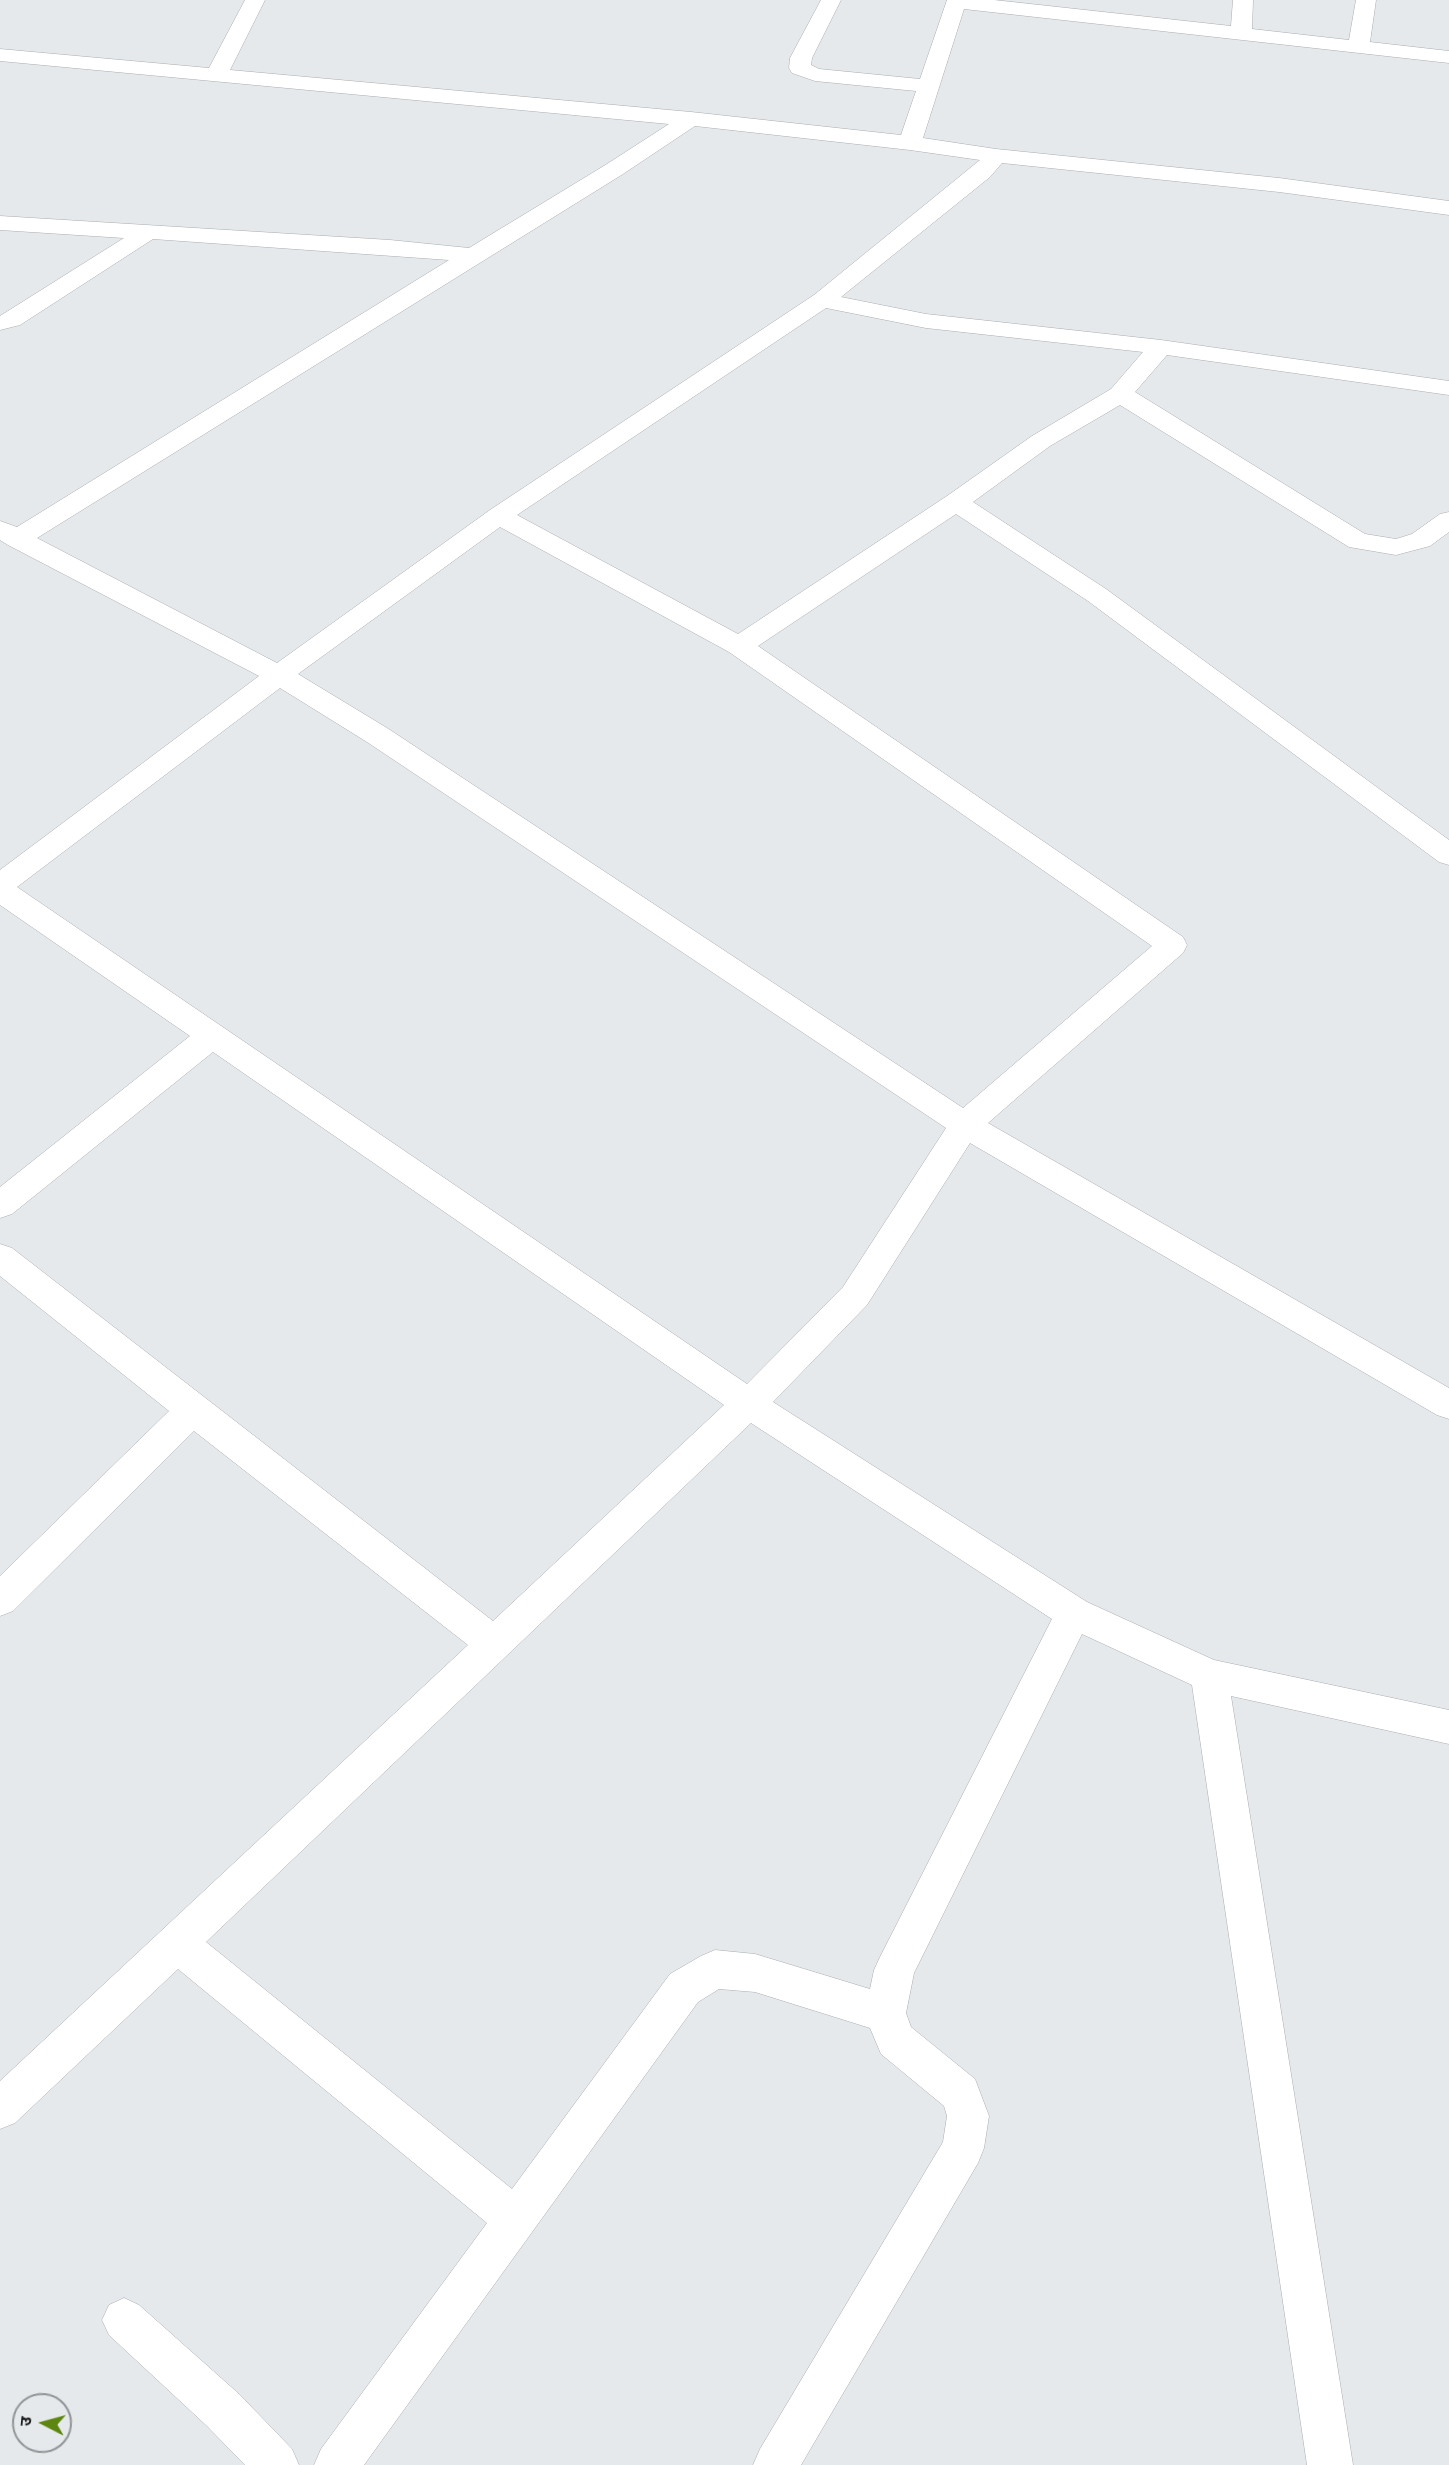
<!DOCTYPE html>
<html>
<head>
<meta charset="utf-8">
<style>
	body { margin:0 }
	#map { position:relative; width:1449px; height:2465px; overflow:hidden; background:#e6e9eb; font-family:Cabin,"Noto Sans Devanagari",sans-serif }
	canvas { display:block }
	.north { position:absolute; left:12px; top:2393px; width:60px; height:60px; box-sizing:border-box; background:#e6e9eb; border:2px solid #929496; border-radius:50%; rotate:276deg; font-size:16px; font-weight:700; line-height:24px; text-align:center; color:#141516 }
	.north::after { content:''; display:block; margin:auto; width:21px; height:27px; background:#5d8610; clip-path:polygon(50% 0,100% 100%,50% 72%,0 100%) }
</style>
</head>
<body>
<div id="map">
<canvas width="1449" height="2465"></canvas>
<div class="north">उ</div>
</div>
<script>
const context = document.querySelector('canvas').getContext('2d');
context.lineJoin = 'round';
function poly(rows) {
  const path = new Path2D();
  for (const r of rows) {
    path.moveTo(r[0], r[1]);
    for (let i = 2; i < r.length; i += 2) path.lineTo(r[i], r[i + 1]);
  }
  return path;
}
function stroke(path, color, width, dash) {
  context.strokeStyle = color;
  context.lineWidth = width;
  context.lineCap = dash ? 'butt' : 'round';
  context.setLineDash(dash || []);
  context.stroke(path);
}
function paint(path, color) {
  context.fillStyle = color;
  context.fill(path, 'evenodd');
}
const minor = poly([
	[245,0,265,0,230,70,691,112,901,135,916,91,815,81,792,73,789,68,790,58,821,0,841,0,812,58,811,65,819,69,920,79,947,0,994,0,1231,26,1233,0,1253,0,1252,29,1349,40,1356,0,1376,0,1370,42,1449,51,1449,63,964,9,923,138,996,149,1279,178,1449,201,1449,215,1279,192,1002,163,990,177,841,297,926,314,1161,340,1449,381,1449,395,1167,355,1135,392,1365,534,1396,539,1412,534,1440,514,1449,512,1449,532,1430,546,1396,555,1349,547,1120,405,1050,446,973,502,1106,589,1449,840,1449,865,1439,862,1088,601,956,514,758,646,1183,937,1187,945,1183,953,988,1123,1449,1388,1449,1419,1437,1415,970,1143,867,1305,773,1402,1087,1602,1214,1660,1449,1710,1449,1744,1231,1696,1353,2465,1307,2465,1192,1685,1082,1634,914,1973,906,2013,911,2027,975,2079,989,2116,984,2148,978,2163,801,2465,753,2465,760,2449,943,2142,947,2116,944,2106,881,2054,870,2028,755,1992,719,1989,698,2002,364,2465,314,2465,321,2449,487,2223,178,1969,15,2123,0,2129,0,2081,468,1645,194,1431,13,1611,0,1616,0,1576,169,1411,0,1276,0,1244,12,1248,493,1621,724,1405,213,1052,12,1214,0,1218,0,1187,190,1036,0,905,0,870,259,676,8,545,0,540,0,521,17,527,449,260,153,239,20,325,0,330,0,316,124,238,0,230,0,216,390,240,469,248,607,164,669,124,0,61,0,49,209,68,245,0],
	[695,126,910,150,980,160,814,295,490,510,277,663,37,538,623,174,695,126],
	[826,308,926,328,1143,352,1111,389,1032,436,947,496,738,634,517,515,826,308],
	[500,527,729,652,1152,946,963,1108,387,728,298,674,500,527],
	[280,688,367,742,946,1128,843,1287,747,1384,17,887,280,688],
	[751,1423,1052,1619,880,1957,874,1970,870,1989,755,1954,715,1950,701,1956,670,1974,512,2189,206,1942,751,1423],
	[124,2298,139,2305,239,2394,292,2449,299,2465,245,2465,207,2426,109,2335,102,2320,109,2305,124,2298]
]);
stroke(minor, '#aaadb0', 1);
paint(minor, '#fff');
</script>
</body>
</html>
